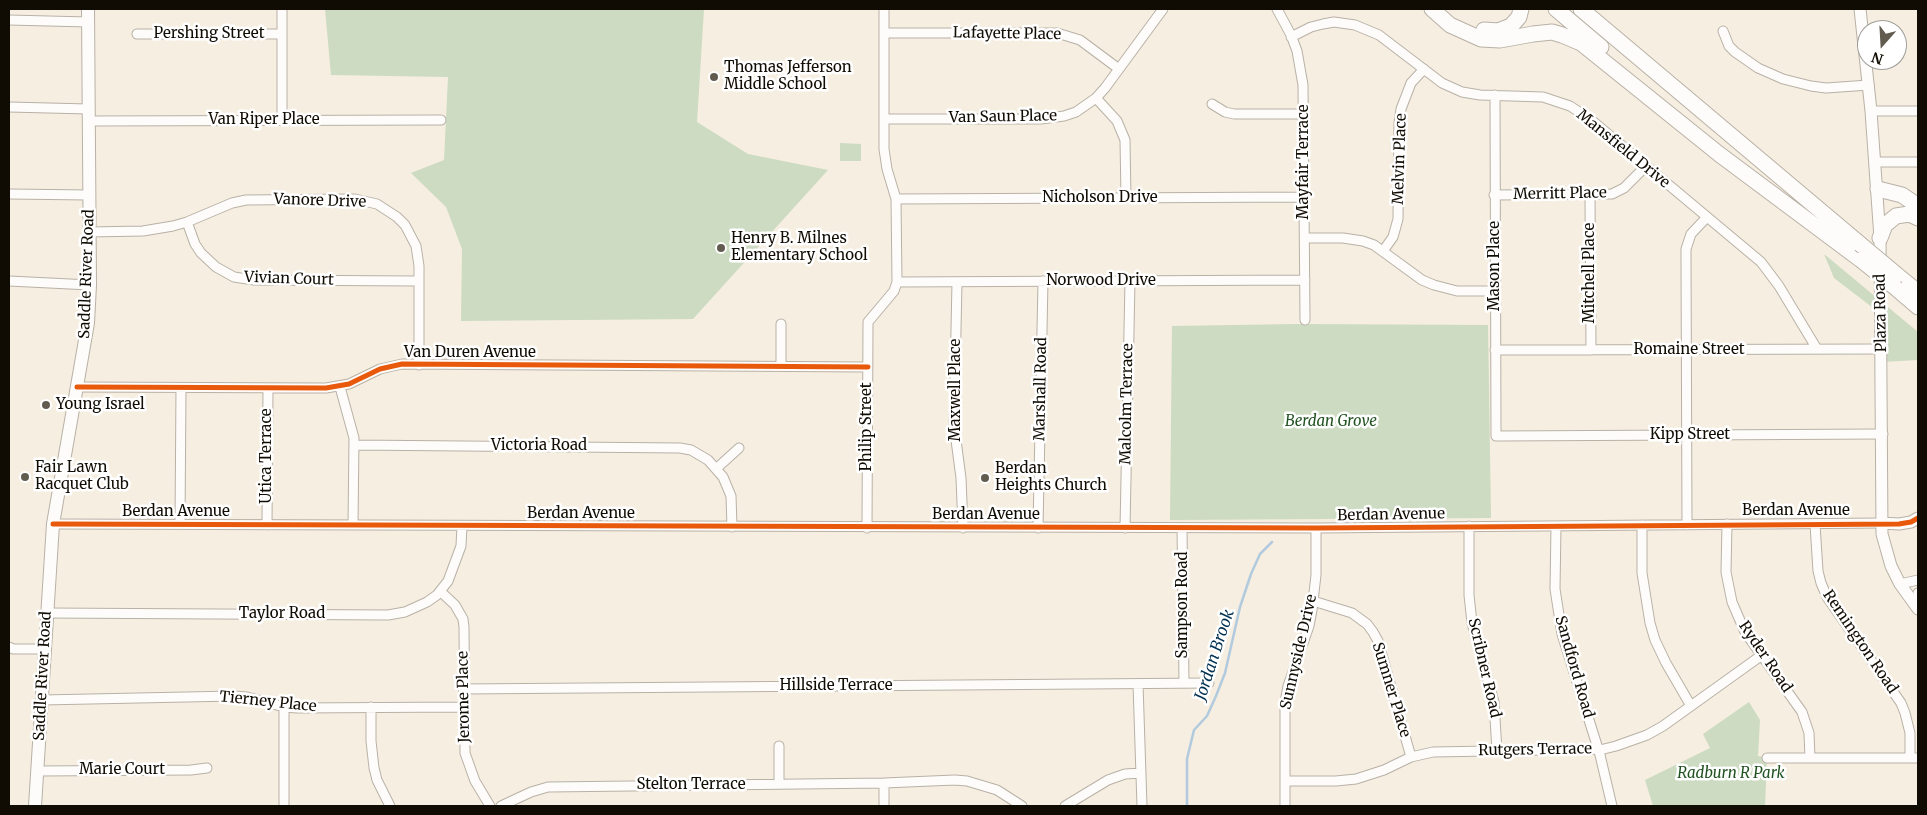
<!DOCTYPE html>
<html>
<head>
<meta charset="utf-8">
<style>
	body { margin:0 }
	#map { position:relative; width:1927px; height:815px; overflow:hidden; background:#f6eee0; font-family:Merriweather,serif }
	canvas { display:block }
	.frame { position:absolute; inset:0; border:10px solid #110c03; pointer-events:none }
	.north { position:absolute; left:1857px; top:20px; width:50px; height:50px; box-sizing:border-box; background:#fff; border:1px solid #a09e9a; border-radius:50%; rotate:199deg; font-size:14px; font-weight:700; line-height:20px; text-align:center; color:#110c03 }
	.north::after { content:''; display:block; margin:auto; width:18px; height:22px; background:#615b50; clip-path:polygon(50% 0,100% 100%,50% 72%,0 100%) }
</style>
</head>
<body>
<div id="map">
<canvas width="1927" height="815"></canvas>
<div class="frame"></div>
<div class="north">N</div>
</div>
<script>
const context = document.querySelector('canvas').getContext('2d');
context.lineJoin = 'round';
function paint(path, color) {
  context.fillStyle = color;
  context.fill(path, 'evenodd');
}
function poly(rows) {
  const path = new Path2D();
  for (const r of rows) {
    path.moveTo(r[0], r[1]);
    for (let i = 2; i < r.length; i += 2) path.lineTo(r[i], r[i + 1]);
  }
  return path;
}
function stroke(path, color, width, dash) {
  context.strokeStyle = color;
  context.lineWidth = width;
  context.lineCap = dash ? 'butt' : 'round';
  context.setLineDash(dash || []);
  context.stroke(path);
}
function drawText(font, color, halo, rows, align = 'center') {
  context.font = font + ' Merriweather,serif';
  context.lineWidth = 5;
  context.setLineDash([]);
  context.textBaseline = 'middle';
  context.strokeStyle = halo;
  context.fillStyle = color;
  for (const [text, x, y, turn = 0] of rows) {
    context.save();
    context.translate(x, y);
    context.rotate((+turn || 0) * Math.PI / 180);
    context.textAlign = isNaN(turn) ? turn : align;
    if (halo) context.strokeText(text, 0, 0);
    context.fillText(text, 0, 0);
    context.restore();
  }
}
paint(poly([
	[325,9,704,9,697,122,748,154,828,170,693,319,461,321,462,249,446,207,411,173,444,160,448,77,331,75],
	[840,143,861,144,861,161,840,161],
	[1824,254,1918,332,1918,360,1882,362,1881,314,1834,278],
	[1298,324,1488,325,1491,518,1170,520,1172,326],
	[1749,702,1760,720,1758,756,1767,758,1765,806,1653,806,1645,780,1710,748,1703,734]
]), '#ccdbc1');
stroke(poly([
	[1187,806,1187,759,1194,730,1207,716,1216,696,1225,673,1240,607,1251,574,1260,554,1272,542]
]), '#b1cade', 2.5);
const minor = poly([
	[282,9,282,120],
	[1277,9,1291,35,1297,51,1303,85,1305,320],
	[9,20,88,22],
	[1723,31,1729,46,1735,52,1758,68,1783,79,1811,86,1826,88,1869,85],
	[884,33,1057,33,1080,40,1119,69],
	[137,34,282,34],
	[1291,37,1311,27,1323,24,1334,22,1355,25,1379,35,1442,83,1462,92,1480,95,1543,97,1570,106,1590,119,1761,262,1779,286,1817,349],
	[1495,95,1496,436,1883,434],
	[1096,98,1117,121,1125,140,1126,198],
	[1212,104,1225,112,1234,114,1304,114],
	[9,107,88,109],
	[1871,111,1918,111],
	[884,119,1041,119,1064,116,1076,112,1096,98,1105,88,1163,9],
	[88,121,441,120],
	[1876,162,1918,162],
	[9,194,89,195],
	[1494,195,1612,194,1624,188,1646,166],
	[1590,195,1591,350],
	[896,199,1304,197],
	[187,222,195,244,201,253,216,267,234,277,254,280,419,281],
	[89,232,143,231,173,226,187,222,232,203,246,200,355,199,377,204,397,217,405,225,416,246,419,266,419,365],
	[1305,238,1343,238,1363,241,1374,245,1422,280,1434,285,1457,291,1495,291],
	[1383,251,1393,237,1398,219,1399,123,1401,109,1411,83,1424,69],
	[9,281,90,285],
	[897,282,1305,280],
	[957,282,954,425,961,478,963,528],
	[1495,350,1882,349],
	[781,366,781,324],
	[77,387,326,388,349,384,380,369,402,364,868,367],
	[340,387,354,438,353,525],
	[354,445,680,448,691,450,708,460,723,477,731,496,732,527],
	[717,468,739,448],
	[53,524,1316,528,1882,523],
	[180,524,181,388],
	[1727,524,1726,572,1732,602,1745,632,1802,712,1809,733,1810,758],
	[1815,524,1818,571,1821,583,1827,597,1901,703,1905,713,1910,733,1910,758],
	[267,525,268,388],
	[1642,525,1642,573,1650,623,1655,640,1666,663,1691,706],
	[1687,525,1686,257,1686,249,1691,234,1707,217],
	[1469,526,1469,595,1472,623,1494,702,1497,751],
	[1556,526,1555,589,1562,634,1600,755,1612,806],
	[867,528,868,322,894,291,897,282,896,199,887,169,884,149,884,9],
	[1038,528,1043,281],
	[1125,528,1130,281],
	[1182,528,1184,683],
	[1900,584,1918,580],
	[440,591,455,605,463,619,464,627,465,753,475,781,490,806],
	[1313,601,1352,613,1367,624,1373,632,1378,641,1411,757],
	[1917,606,1918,593],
	[47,613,388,615,405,612,427,602,437,595,448,581,461,546,462,526],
	[9,647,13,649,45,649],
	[1138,684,1142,806],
	[463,689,1209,683],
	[42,700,234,696,247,697,284,707,297,708,464,707],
	[284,707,284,806],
	[371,707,371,741,374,768,377,780,390,806],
	[779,746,779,784],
	[1767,758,1918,758],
	[38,771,191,770,207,768],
	[1285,781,1336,781,1356,779,1384,770,1411,757,1433,752,1604,749,1616,746,1647,735,1663,726,1762,655],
	[884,783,884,806],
	[501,806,531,792,548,787,884,783,955,780,967,781,997,790,1022,806],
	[1065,806,1108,780,1125,774,1141,773],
	[1285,806,1285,702,1288,686,1309,626,1312,610,1316,575,1316,528]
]);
const tertiary = poly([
	[1860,9,1871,111,1880,238,1882,534,1891,566,1900,584,1918,609],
	[1882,523,1899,524,1911,522,1918,518]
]);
const secondary = poly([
	[35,806,53,524,88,323,90,285,88,9]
]);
const trunk = poly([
	[1432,9,1450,25,1481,39,1500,40,1533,34,1552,32,1562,35,1581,43,1719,154,1861,260],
	[1556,9,1601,47],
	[1581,9,1860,244],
	[1484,30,1498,31,1511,26,1519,17,1521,9],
	[1878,189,1902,195,1918,206],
	[1880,238,1885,225,1896,216,1909,214,1918,218],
	[1897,275,1918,292],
	[1897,289,1918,307]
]);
stroke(minor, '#b8b1a6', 11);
stroke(tertiary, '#b8b1a6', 13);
stroke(secondary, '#b8b1a6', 14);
stroke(trunk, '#b8b1a6', 17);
stroke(minor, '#fefcfa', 9);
stroke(tertiary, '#fefcfa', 11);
stroke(secondary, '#fefcfa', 12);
stroke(trunk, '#fefcfa', 15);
const trunkBridge = poly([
	[1860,244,1897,275],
	[1861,260,1897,289]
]);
stroke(trunkBridge, '#b8b1a6', 17, []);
stroke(trunkBridge, '#fefcfa', 15);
stroke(poly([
	[77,387,326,388,349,384,380,369,402,364,868,367],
	[53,524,1316,528,1899,524,1911,522,1918,518]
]), '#e8590c', 5);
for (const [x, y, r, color] of [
	[714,77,5,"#615b50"],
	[721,248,5,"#615b50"],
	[46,405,5,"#615b50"],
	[25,477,5,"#615b50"],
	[985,478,5,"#615b50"]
]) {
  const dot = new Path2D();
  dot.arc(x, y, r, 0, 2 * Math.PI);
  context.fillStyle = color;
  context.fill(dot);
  stroke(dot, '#fff', 2);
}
drawText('15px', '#110c03', '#fff', [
	["Pershing Street",209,34],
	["Lafayette Place",1007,34,1],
	["Van Saun Place",1003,117,-1],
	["Van Riper Place",264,120],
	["Mansfield Drive",1623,149,39],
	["Melvin Place",1400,159,-88],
	["Mayfair Terrace",1304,162,-90],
	["Merritt Place",1560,194,-1],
	["Nicholson Drive",1100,198],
	["Vanore Drive",320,201,2],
	["Mason Place",1495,266,-90],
	["Mitchell Place",1590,273,-90],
	["Saddle River Road",87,274,-88],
	["Vivian Court",289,279,2],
	["Norwood Drive",1101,281],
	["Plaza Road",1881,313,-91],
	["Romaine Street",1689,350],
	["Van Duren Avenue",470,353],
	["Marshall Road",1041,389,-89],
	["Maxwell Place",956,390,-90],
	["Malcolm Terrace",1127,404,-89],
	["Philip Street",867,427,-90],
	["Kipp Street",1690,435],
	["Victoria Road",539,446],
	["Utica Terrace",267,456,-90],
	["Berdan Avenue",1796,511],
	["Berdan Avenue",176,512],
	["Berdan Avenue",581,514],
	["Berdan Avenue",986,515],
	["Berdan Avenue",1391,515,-1],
	["Sampson Road",1183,605,-90],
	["Taylor Road",282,614],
	["Remington Road",1860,642,56],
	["Sunnyside Drive",1299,652,-77],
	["Ryder Road",1765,657,56],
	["Sandford Road",1574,667,74],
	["Scribner Road",1484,668,77],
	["Saddle River Road",43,676,-87],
	["Hillside Terrace",836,686],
	["Sumner Place",1391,690,73],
	["Jerome Place",464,697,-91],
	["Tierney Place",268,702,6],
	["Rutgers Terrace",1535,750,-1],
	["Marie Court",122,770],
	["Stelton Terrace",691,785]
]);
drawText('15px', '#110c03', '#fff', [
	["Thomas Jefferson",724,68],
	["Middle School",724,85],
	["Henry B. Milnes",731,239],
	["Elementary School",731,256],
	["Young Israel",56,405],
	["Fair Lawn",35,468],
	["Racquet Club",35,485],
	["Berdan",995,469],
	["Heights Church",995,486]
], 'left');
drawText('italic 15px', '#215221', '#fff', [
	["Berdan Grove",1331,422],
	["Radburn R Park",1731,774]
]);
drawText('italic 16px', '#043253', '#fff', [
	["Jordan Brook",1215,655,-72]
]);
</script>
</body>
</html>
